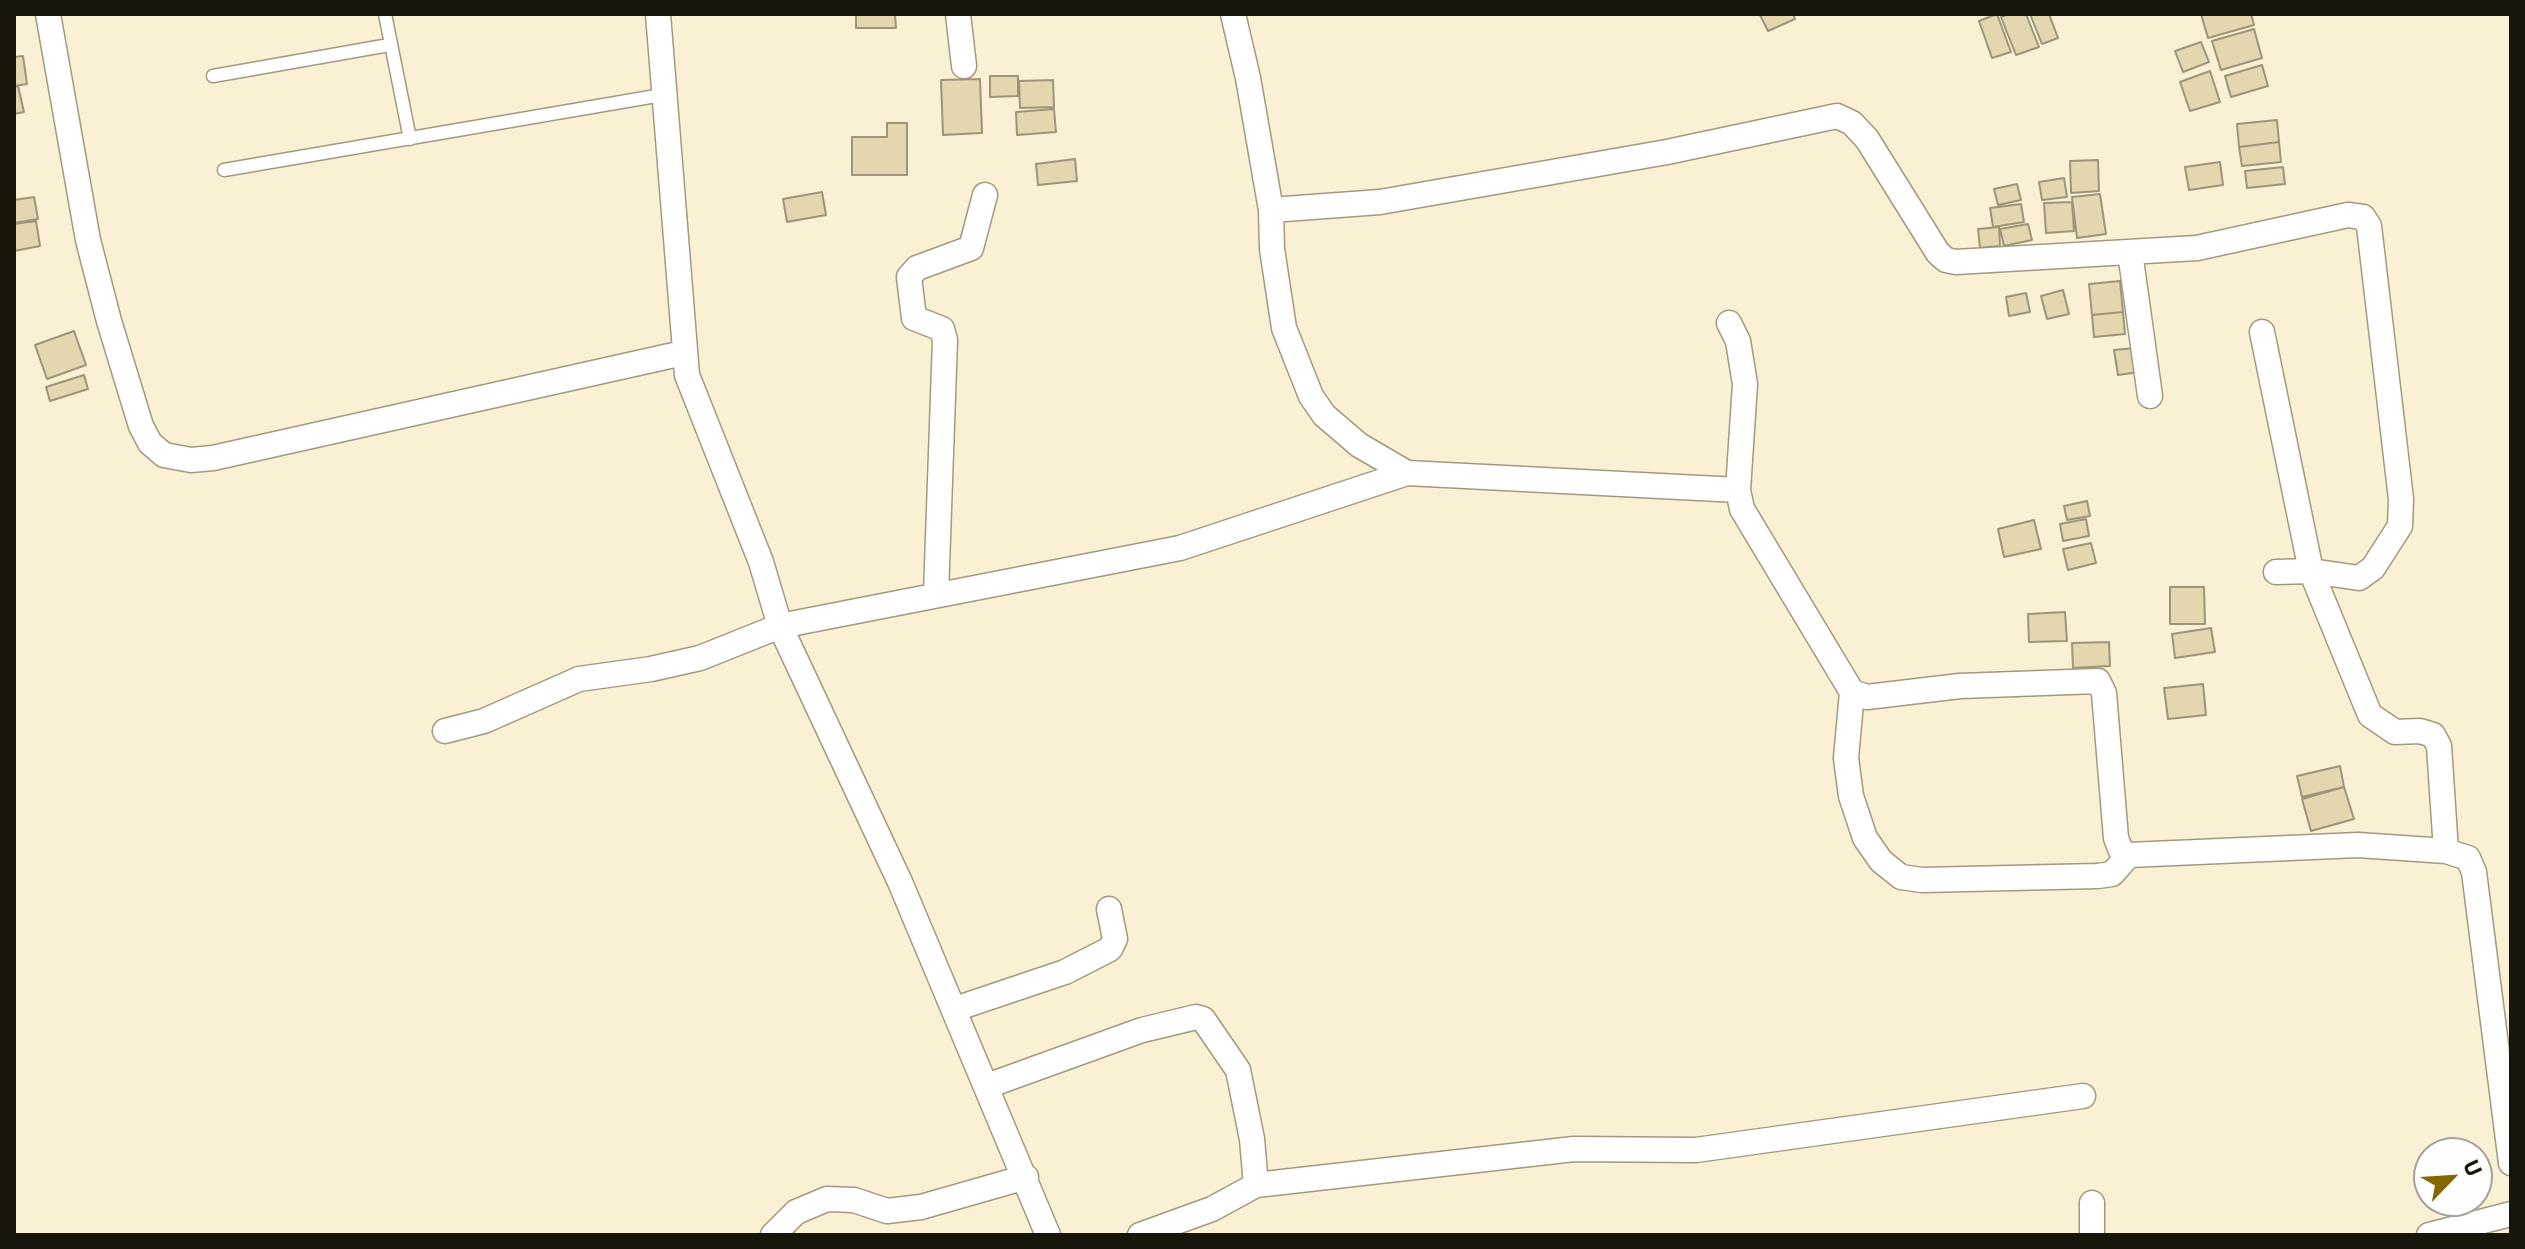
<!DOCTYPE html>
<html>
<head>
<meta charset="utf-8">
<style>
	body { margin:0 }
	#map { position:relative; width:2525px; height:1249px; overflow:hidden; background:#faf0d3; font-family:"IBM Plex Sans",sans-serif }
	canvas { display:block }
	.frame { position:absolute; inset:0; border:16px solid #18150a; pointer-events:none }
	.north { position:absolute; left:2413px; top:1137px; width:80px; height:80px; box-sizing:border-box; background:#fefefe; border:2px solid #a2a19c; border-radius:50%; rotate:65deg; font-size:22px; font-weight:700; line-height:32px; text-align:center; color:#18150a }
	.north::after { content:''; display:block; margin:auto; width:28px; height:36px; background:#856700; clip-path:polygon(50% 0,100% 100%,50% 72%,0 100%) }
</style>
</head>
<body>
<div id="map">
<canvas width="2525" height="1249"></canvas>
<div class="frame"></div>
<div class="north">U</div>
</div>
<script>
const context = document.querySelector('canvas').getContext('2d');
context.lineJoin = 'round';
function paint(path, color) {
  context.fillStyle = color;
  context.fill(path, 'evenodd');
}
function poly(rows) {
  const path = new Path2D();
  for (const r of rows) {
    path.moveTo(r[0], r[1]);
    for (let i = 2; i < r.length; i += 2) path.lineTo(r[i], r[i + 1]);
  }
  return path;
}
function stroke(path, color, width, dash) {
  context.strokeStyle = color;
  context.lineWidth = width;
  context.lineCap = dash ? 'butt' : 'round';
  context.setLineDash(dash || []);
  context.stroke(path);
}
const building = poly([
	[856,14,895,14,896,28,856,28,856,14],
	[1793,14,1795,19,1768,31,1760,15,1793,14],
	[1997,14,2011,52,1992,58,1979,21,1997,14],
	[2009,14,2026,14,2039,47,2016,55,2001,17,2009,14],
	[2030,14,2049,14,2058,38,2042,44,2030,14],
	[2201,14,2251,14,2254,25,2208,38,2201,14],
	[2254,29,2262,58,2221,70,2212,41,2254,29],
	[2201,42,2209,62,2183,72,2175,51,2201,42],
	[23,56,27,84,14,86,14,57,23,56],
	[2262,65,2268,86,2231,97,2225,76,2262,65],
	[2210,71,2220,102,2190,111,2180,82,2210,71],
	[990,76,1018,76,1018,96,990,97,990,76],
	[980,79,982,133,943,135,941,80,980,79],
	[1053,80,1054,107,1020,108,1019,81,1053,80],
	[18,86,24,112,14,114,14,87,18,86],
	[1054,109,1056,132,1017,135,1016,112,1054,109],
	[2277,120,2279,142,2239,147,2237,124,2277,120],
	[887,123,907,123,907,175,852,175,852,137,887,137,887,123],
	[2279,142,2281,162,2242,166,2239,147,2279,142],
	[1075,159,1077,181,1038,185,1036,164,1075,159],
	[2098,160,2099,191,2071,193,2070,161,2098,160],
	[2220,162,2223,185,2189,190,2185,167,2220,162],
	[2283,167,2285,184,2247,188,2245,171,2283,167],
	[2064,178,2067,197,2042,200,2039,182,2064,178],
	[2017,184,2021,200,1998,205,1994,189,2017,184],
	[822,192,826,215,787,222,783,199,822,192],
	[2100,194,2106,234,2077,238,2072,197,2100,194],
	[34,197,38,219,14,223,14,200,34,197],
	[2072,202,2074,231,2046,233,2044,203,2072,202],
	[2021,204,2024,222,1993,227,1990,208,2021,204],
	[36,221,40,246,14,251,14,224,36,221],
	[2028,224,2032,240,2004,246,2000,229,2028,224],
	[1999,227,2000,246,1980,248,1978,229,1999,227],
	[2120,281,2123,312,2092,315,2089,284,2120,281],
	[2063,290,2069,314,2047,319,2041,296,2063,290],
	[2026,293,2030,312,2009,316,2006,297,2026,293],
	[2123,312,2125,334,2094,337,2092,315,2123,312],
	[74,331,86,365,47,379,35,345,74,331],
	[2135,348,2139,372,2118,375,2114,350,2135,348],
	[84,375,88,389,50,401,46,387,84,375],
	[2087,501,2090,516,2067,520,2064,506,2087,501],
	[2086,519,2089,536,2063,541,2060,524,2086,519],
	[2034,520,2041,549,2004,557,1998,529,2034,520],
	[2091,543,2096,563,2068,570,2063,549,2091,543],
	[2170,587,2204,587,2205,624,2170,624,2170,587],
	[2065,612,2067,641,2029,642,2028,614,2065,612],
	[2211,628,2215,652,2175,658,2172,634,2211,628],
	[2109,642,2110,666,2073,668,2072,643,2109,642],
	[2203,684,2206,715,2168,719,2164,688,2203,684],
	[2340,766,2344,787,2302,797,2297,776,2340,766],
	[2344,787,2354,819,2311,831,2302,799,2344,787]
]);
paint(building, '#e4d6ae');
stroke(building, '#9d9479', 2);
const service = poly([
	[385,14,410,139],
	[213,76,389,45],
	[224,170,662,95]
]);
const minor = poly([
	[48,14,88,240,109,321,141,426,150,443,164,455,191,460,213,458,683,353],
	[658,14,687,375,761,562,780,626,900,882,1048,1235],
	[958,14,964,66],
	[1233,14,1248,78,1271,210,1380,202,1667,152,1837,116,1852,123,1867,139,1938,253,1946,260,1956,262,2197,248,2348,215,2363,217,2369,226,2401,499,2400,526,2373,568,2359,578,2311,571,2276,572],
	[1271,210,1272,249,1284,328,1311,396,1324,415,1359,445,1407,473],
	[2130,252,2150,396],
	[1729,323,1738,341,1745,384,1738,490],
	[2262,332,2311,571,2370,715,2395,732,2420,731,2433,735,2439,746,2446,851],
	[936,594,945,340,942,329,914,318,909,277,917,268,971,248,985,195],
	[1852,692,1846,758,1851,796,1865,838,1881,861,1901,877,1922,880,2098,876,2112,874,2129,855],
	[445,731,484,721,579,679,651,669,700,658,780,626,1180,548,1407,473,1738,490,1742,509,1852,692,1867,697,1960,686,2098,681,2104,693,2116,838,2121,851,2129,855,2358,845,2446,851,2468,858,2474,872,2511,1163],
	[955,1009,1065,972,1110,949,1115,939,1109,909],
	[987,1086,1142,1030,1196,1017,1203,1019,1238,1070,1252,1139,1256,1185],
	[773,1235,796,1212,827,1199,854,1200,887,1211,921,1207,1026,1177],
	[1140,1235,1212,1209,1256,1185,1574,1149,1696,1150,2083,1096],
	[2092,1235,2092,1203],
	[2429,1235,2511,1214]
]);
stroke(service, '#a3997e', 15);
stroke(minor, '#a3997e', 27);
stroke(service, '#fff', 12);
stroke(minor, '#fff', 24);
</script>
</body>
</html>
